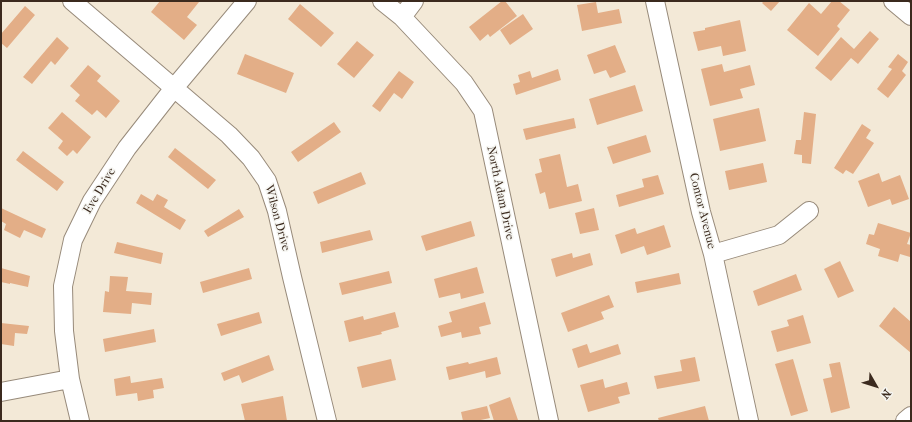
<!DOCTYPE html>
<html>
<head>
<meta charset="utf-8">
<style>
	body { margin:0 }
	#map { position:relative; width:912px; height:422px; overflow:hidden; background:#f3e9d7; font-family:"IM FELL French Canon",serif }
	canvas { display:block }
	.frame { position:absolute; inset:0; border:2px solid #3b2a1e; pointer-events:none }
	.north { position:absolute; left:856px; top:366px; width:40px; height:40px; -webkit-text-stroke:3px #f6f6f2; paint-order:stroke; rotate:129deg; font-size:11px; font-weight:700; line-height:16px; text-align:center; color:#3b2a1e }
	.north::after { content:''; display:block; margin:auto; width:14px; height:18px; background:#3b2a1e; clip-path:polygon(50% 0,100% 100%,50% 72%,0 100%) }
</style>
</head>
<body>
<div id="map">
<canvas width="912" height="422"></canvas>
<div class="frame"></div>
<div class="north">N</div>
</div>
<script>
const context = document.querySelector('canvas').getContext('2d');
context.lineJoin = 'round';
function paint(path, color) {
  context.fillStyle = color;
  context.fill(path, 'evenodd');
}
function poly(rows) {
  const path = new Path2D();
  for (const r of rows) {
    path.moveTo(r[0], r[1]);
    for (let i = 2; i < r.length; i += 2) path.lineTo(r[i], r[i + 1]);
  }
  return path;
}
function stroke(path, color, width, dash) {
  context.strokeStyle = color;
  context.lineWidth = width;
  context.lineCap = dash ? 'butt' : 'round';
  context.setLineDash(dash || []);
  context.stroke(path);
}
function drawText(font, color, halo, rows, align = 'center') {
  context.font = font + ' "IM FELL French Canon",serif';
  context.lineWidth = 3;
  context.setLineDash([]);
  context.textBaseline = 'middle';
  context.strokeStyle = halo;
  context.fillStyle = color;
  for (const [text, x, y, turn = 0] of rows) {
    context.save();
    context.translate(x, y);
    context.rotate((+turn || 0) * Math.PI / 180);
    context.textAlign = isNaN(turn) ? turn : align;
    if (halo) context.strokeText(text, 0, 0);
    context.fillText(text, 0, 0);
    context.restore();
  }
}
paint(poly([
	[160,1,199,2,187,17,197,25,184,40,151,12],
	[502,1,505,1,517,16,490,37,488,34,480,41,469,27],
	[764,1,780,1,771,11,762,3],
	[832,1,839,1,850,10,837,26,840,29,818,56,787,30,809,3,821,14],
	[596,2,598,13,619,9,622,23,582,31,577,5],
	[300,4,334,33,321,47,288,19],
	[25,6,35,15,7,48,1,43,1,34],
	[523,14,533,29,510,45,500,30],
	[740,20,746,51,723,56,721,46,698,51,693,32,705,30,705,28],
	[870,31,879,39,858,64,851,58,831,81,815,68,841,37,854,49],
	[57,37,69,48,55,65,51,61,32,84,23,77],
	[357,41,374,55,354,78,337,64],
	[615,45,626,72,610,78,606,70,594,74,587,55],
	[245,54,294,73,286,93,237,74],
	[898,54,908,62,902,71,906,75,888,98,877,89,892,69,888,67],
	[722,64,724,72,750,65,755,85,740,89,743,98,710,106,701,69],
	[88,65,101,76,97,81,120,101,106,118,97,110,92,115,75,101,80,95,70,86],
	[558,69,561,80,516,95,513,84,520,82,518,75,530,71,532,78],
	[399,71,414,82,402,99,394,93,380,112,372,106],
	[635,85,643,111,597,125,589,99],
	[759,108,766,141,720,151,713,119],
	[62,112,91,137,77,154,73,150,67,156,58,148,63,141,48,128],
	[804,112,816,114,811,164,802,163,802,155,794,154,796,140,801,140],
	[574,118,576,128,526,140,523,129],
	[334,122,341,132,298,162,291,152],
	[862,124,871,130,866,138,874,143,853,174,846,170,843,174,834,168],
	[646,135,651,152,613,164,607,147],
	[175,148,216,180,208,189,168,157],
	[23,151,64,182,57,191,16,160],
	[560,154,567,187,578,184,582,201,549,209,545,192,540,194,535,174,542,172,539,159],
	[763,163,767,182,729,190,725,171],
	[361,172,366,184,318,204,313,192],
	[879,173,882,182,900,175,909,199,892,205,890,199,868,207,858,181],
	[658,175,664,194,619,207,616,195,644,187,642,179],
	[141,194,153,201,157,194,168,200,164,207,186,220,180,230,136,203],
	[1,208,46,229,42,238,24,230,20,238,4,230,6,224,1,221],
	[594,208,599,230,580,234,575,213],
	[239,209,244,217,208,237,204,231],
	[471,221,475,236,426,251,421,236],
	[878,223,911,233,907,244,911,245,910,257,900,254,898,262,878,256,880,249,866,244,869,234,874,235],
	[664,225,671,247,647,255,644,246,621,254,615,235,635,228,637,234],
	[370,230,373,240,322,253,320,242],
	[117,242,163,253,161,264,114,253],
	[572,253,573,258,590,253,593,265,556,277,551,259],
	[840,261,854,291,838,298,824,269],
	[477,267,484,293,461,299,460,293,439,298,434,279],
	[1,268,30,276,28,287,10,283,10,284,1,282],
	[249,268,252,279,203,293,200,282],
	[389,271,392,283,342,295,339,283],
	[679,273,681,284,637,293,635,282],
	[796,274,802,290,758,306,753,291],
	[110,276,128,277,126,291,152,293,151,305,132,303,131,314,103,312,105,291,109,292],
	[609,295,614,307,601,312,604,319,568,332,561,313],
	[485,302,491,324,479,327,481,334,462,338,461,332,441,337,438,326,452,322,449,312],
	[894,307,911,322,911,353,879,326],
	[259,312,262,323,221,336,217,324],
	[395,312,399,327,381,332,382,334,349,342,344,321,363,316,364,320],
	[803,315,811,343,777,352,771,331,789,326,787,320],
	[1,323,29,326,27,334,15,333,14,346,1,344],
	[154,329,156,342,105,352,103,339],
	[587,344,590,353,618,344,621,354,578,368,572,349],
	[269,355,274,370,242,383,239,375,224,381,221,373],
	[497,357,501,374,486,378,485,371,449,380,446,367,468,362,469,364],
	[695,357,700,381,657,389,654,376,682,371,680,360],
	[391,359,396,380,362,388,357,367],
	[793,359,808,411,791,416,775,364],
	[840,362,850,408,831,413,823,379,832,377,829,364],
	[130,376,131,383,162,378,164,388,153,390,154,398,138,401,137,393,116,396,114,379],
	[603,379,605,388,627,382,630,394,618,397,620,403,588,412,580,385],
	[283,396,287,421,245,421,241,404],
	[510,397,518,420,515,421,494,421,489,405],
	[487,406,490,418,476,421,463,421,461,412],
	[705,406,709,421,659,421,658,418]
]), '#e3ae87');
const minor = poly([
	[72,1,229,135,251,158,267,181,277,211,292,277,327,421],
	[382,1,402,17,464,83,483,111,549,421],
	[655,1,701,212,713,254,749,421],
	[893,1,911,16],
	[402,17,414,1],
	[713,254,779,235,809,211],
	[1,392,70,379],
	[80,421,70,379,64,331,63,286,73,240,92,201,127,148,174,88,247,1],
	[905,421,911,416]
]);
stroke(minor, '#978a7a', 20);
stroke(minor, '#fff', 18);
drawText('12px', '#3b2a1e', '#f6f6f2', [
	["Eve Drive",100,191,-59],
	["North Adam Drive",500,193,78],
	["Contor Avenue",702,211,76],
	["Wilson Drive",277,218,75]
]);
</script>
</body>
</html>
